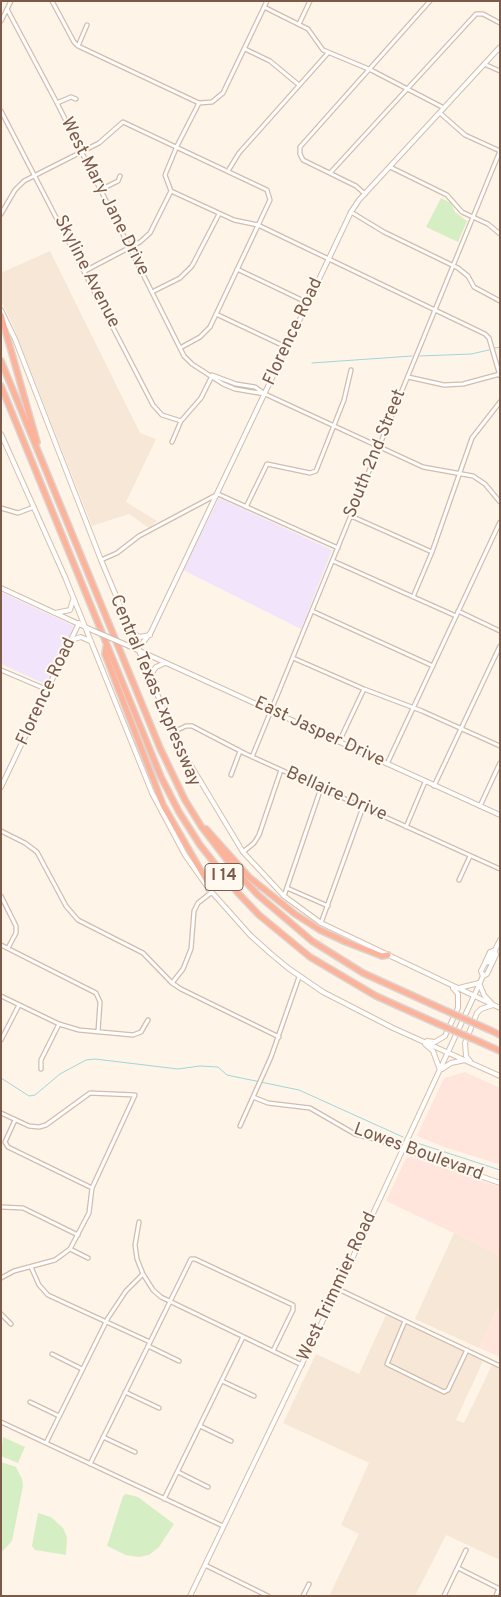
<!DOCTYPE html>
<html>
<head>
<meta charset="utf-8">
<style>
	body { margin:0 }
	#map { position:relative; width:501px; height:1597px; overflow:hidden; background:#fef5e8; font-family:Overpass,sans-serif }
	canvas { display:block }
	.frame { position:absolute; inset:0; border:2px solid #7c5a49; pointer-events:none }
</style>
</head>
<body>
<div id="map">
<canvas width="501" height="1597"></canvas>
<div class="frame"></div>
</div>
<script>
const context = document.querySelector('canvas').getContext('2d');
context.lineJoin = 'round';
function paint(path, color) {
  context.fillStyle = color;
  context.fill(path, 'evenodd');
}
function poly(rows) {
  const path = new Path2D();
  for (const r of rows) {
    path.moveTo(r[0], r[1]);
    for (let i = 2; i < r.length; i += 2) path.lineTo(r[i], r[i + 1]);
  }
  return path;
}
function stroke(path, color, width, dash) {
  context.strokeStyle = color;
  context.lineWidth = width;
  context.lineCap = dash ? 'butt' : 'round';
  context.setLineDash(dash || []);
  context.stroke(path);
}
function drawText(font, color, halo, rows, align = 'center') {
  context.font = font + ' Overpass,sans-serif';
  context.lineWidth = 4;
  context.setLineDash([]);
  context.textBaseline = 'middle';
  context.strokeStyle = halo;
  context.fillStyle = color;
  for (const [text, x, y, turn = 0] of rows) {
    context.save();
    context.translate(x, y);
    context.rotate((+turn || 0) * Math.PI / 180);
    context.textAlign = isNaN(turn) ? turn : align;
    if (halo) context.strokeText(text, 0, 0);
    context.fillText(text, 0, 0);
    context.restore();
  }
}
paint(poly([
	[50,251,140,433,156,439,126,502,157,521,149,528,129,514,92,526,12,323,1,301,1,273],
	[454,1233,500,1255,500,1303,479,1348,415,1319],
	[386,1315,483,1361,456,1420,464,1423,492,1365,500,1369,500,1560,446,1535,415,1596,329,1596,359,1534,341,1525,369,1463,283,1423,316,1354,359,1374]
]), '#f7e7d6');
paint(poly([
	[465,1072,500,1088,499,1164,444,1147,417,1136,444,1078],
	[411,1157,500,1187,500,1255,386,1201,406,1158],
	[500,1303,500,1357,479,1348]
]), '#ffe5db');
paint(poly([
	[219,498,332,550,301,629,183,570],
	[1,592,74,626,47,685,1,664]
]), '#f2e4fb');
paint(poly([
	[441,198,451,203,455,212,467,221,458,242,426,227],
	[3,1437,25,1447,18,1463,1,1456],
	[1,1462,16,1467,22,1479,23,1486,12,1541,1,1553],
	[126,1494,138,1497,174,1524,159,1547,149,1555,139,1557,126,1555,107,1546,123,1496],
	[38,1513,51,1517,63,1528,67,1537,66,1555,35,1550,32,1546]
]), '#d6eec4');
stroke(poly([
	[495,348,500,347],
	[420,356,471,354,489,350],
	[312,363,412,356],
	[1,1078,29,1096,35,1095,60,1074,86,1060,95,1059,178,1069,200,1066,218,1067,227,1075,299,1090,403,1137],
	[414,1142,500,1170]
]), '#9fd5dd', 1);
const minor = poly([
	[52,1,74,42,78,46,199,103],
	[264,7,308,29,323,50,371,70,444,108],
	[7,9,57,103,184,356,192,364,223,384,235,389,265,394],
	[1,21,11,1],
	[299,24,310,1],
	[78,46,87,25],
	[245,49,270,61,299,85],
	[484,64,500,71],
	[57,103,71,97,76,99],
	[1,111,153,405,162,415,181,421],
	[440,113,465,135,500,151],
	[390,167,447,195,462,212,488,224,500,234],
	[228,171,239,153,328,53],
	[330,173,476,14,483,14,500,23],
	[100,190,118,181,120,176],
	[171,191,234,220,258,225,485,334,489,338,500,376],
	[171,191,165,175,177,146,199,103,212,102,223,93,267,1],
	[365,194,356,186,303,160,300,154,300,147,430,1],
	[351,212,384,232,458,268,468,276,474,287,500,301],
	[1,214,15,190,24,181,99,143,123,122,267,190,270,200,210,327,200,337,180,348],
	[237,269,308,303],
	[85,271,140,242,150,233,171,191],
	[152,292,180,278,192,266,219,214],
	[216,314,286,347],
	[212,375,236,384,255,387,265,394,423,467,473,476,485,484,500,502],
	[408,377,444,385,463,384,500,374],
	[172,442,181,421,201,398,212,376],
	[246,507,267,464,310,473,316,471,344,400,351,370],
	[1,508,18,513,34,507],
	[351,516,432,552],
	[101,560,117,553,139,536,218,494,338,548],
	[333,561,456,616],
	[413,597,432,552,472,438,500,402],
	[312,611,433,666],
	[458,611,500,631],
	[293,658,364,689,422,711,500,746],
	[1,670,48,690],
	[173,732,186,726,192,726,246,754,500,869],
	[339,742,364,689],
	[252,757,500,151],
	[387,764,500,522],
	[231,775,240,751],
	[434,786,500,646],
	[480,806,500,763],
	[406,827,425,782],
	[1,831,25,843,37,852,66,906,78,920,143,953,172,983,181,989,279,1037],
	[243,852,254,843,259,835,281,770],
	[459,880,470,856],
	[287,888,328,906],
	[1,896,16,926,16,933,8,948],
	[284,896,321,788],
	[321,923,363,807],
	[1,945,96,993,100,1002,98,1032],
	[172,983,183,969,191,949,194,911,198,903,212,892],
	[1,996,59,1024,79,1030,133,1035,141,1032,148,1020],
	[1,1040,19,1005],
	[41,1069,41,1060,59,1024],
	[253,1097,268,1103,310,1108,355,1134,389,1143,403,1149],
	[1,1113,29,1126,39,1127,46,1125,90,1093,135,1095,92,1188,89,1213,70,1249,55,1260,14,1271,1,1278],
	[15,1120,5,1142,8,1147,92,1188],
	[240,1126,271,1057,299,977],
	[1,1207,23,1208,78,1235],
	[139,1222,135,1245,137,1259,143,1274,153,1290,161,1297,302,1365],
	[70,1249,88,1258],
	[31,1267,39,1285,48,1295,150,1342],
	[338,1289,500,1366],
	[1,1314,11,1324],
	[405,1321,387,1364,444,1392,448,1390,467,1350],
	[148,1346,179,1361],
	[52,1354,82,1369],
	[222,1381,254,1396],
	[125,1392,159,1408],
	[30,1402,59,1416],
	[1,1422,223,1526],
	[200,1426,231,1441],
	[103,1437,135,1452],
	[46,1443,108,1318,126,1291,143,1274],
	[90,1464,191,1259,195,1259,293,1305,293,1310,273,1351],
	[178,1472,208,1487],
	[164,1499,243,1337],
	[205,1565,268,1596],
	[458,1568,500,1589],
	[303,1596,309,1584],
	[444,1596,466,1550],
	[496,1596,499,1588]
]);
const tertiary = poly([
	[1,588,94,631],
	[129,646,500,815],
	[138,649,151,632,351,212,359,200,500,47],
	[1,787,79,623],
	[485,963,489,962,500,940],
	[483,976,481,971,485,963,490,952,495,950],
	[474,996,483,976,487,974,496,955,495,950],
	[403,1149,500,1183]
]);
const secondary = poly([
	[1,310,15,339,101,560,173,732,187,759,243,852,284,896,321,923,500,1008],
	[1,434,65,577,152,793,185,855,209,889,250,935,270,953,288,968,323,992,393,1028,500,1076],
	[55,613,70,610,73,600],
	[131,632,140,637,150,635],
	[71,640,81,637,90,641],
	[149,677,156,667,165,663],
	[459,988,479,983,484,995,493,1005,481,1009,477,1013,465,1043,466,1056,470,1061],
	[427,1041,435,1042,445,1036,458,1008,458,994,453,988],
	[425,1044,433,1051,440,1070],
	[442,1069,451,1063,465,1060],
	[190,1596,338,1289,474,996]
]);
const motorway = poly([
	[1,315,37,442],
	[1,361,160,748,185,800,201,826,234,869,258,895,312,941,363,973,440,1008],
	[1,386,161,777,179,812,200,845,238,893,259,915,310,957,376,996,436,1023],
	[106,647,105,654,163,805,208,883,209,889],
	[206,829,249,877,295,914,320,930,346,942,382,956,388,955],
	[492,1031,500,1035],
	[480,1042,500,1051]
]);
stroke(minor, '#d3bcac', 5.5);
stroke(tertiary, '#d3bcac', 6);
stroke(secondary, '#d8bfab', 6);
stroke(motorway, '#ddd4d0', 8);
stroke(minor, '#fff', 3);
stroke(tertiary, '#fff', 4);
stroke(secondary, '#fff', 4);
stroke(motorway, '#fdb29a', 5);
const tertiaryBridge = poly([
	[94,631,129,646]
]);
const motorwayBridge = poly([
	[440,1008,492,1031],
	[436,1023,480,1042]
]);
stroke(tertiaryBridge, '#d3bcac', 6, []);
stroke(motorwayBridge, '#ddd4d0', 8, []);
stroke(tertiaryBridge, '#fff', 4);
stroke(motorwayBridge, '#fdb29a', 5);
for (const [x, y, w] of [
	[224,877,38]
]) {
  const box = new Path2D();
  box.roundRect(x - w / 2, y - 13.5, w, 27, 4);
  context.fillStyle = '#fff9f0';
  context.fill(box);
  stroke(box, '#7c5a49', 1);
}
drawText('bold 16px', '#7c5a49', null, [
	["I 14",224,877]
]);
drawText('18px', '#7c5a49', '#fff9f0', [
	["West Mary Jane Drive",104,197,63],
	["Skyline Avenue",86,272,63],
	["Florence Road",294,332,-65],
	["South 2nd Street",376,454,-68],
	["Central Texas Expressway",154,691,67],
	["Florence Road",47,692,-65],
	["East Jasper Drive",319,733,25],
	["Bellaire Drive",336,795,24],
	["Lowes Boulevard",418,1153,20],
	["West Trimmier Road",338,1287,-65]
]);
</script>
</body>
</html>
